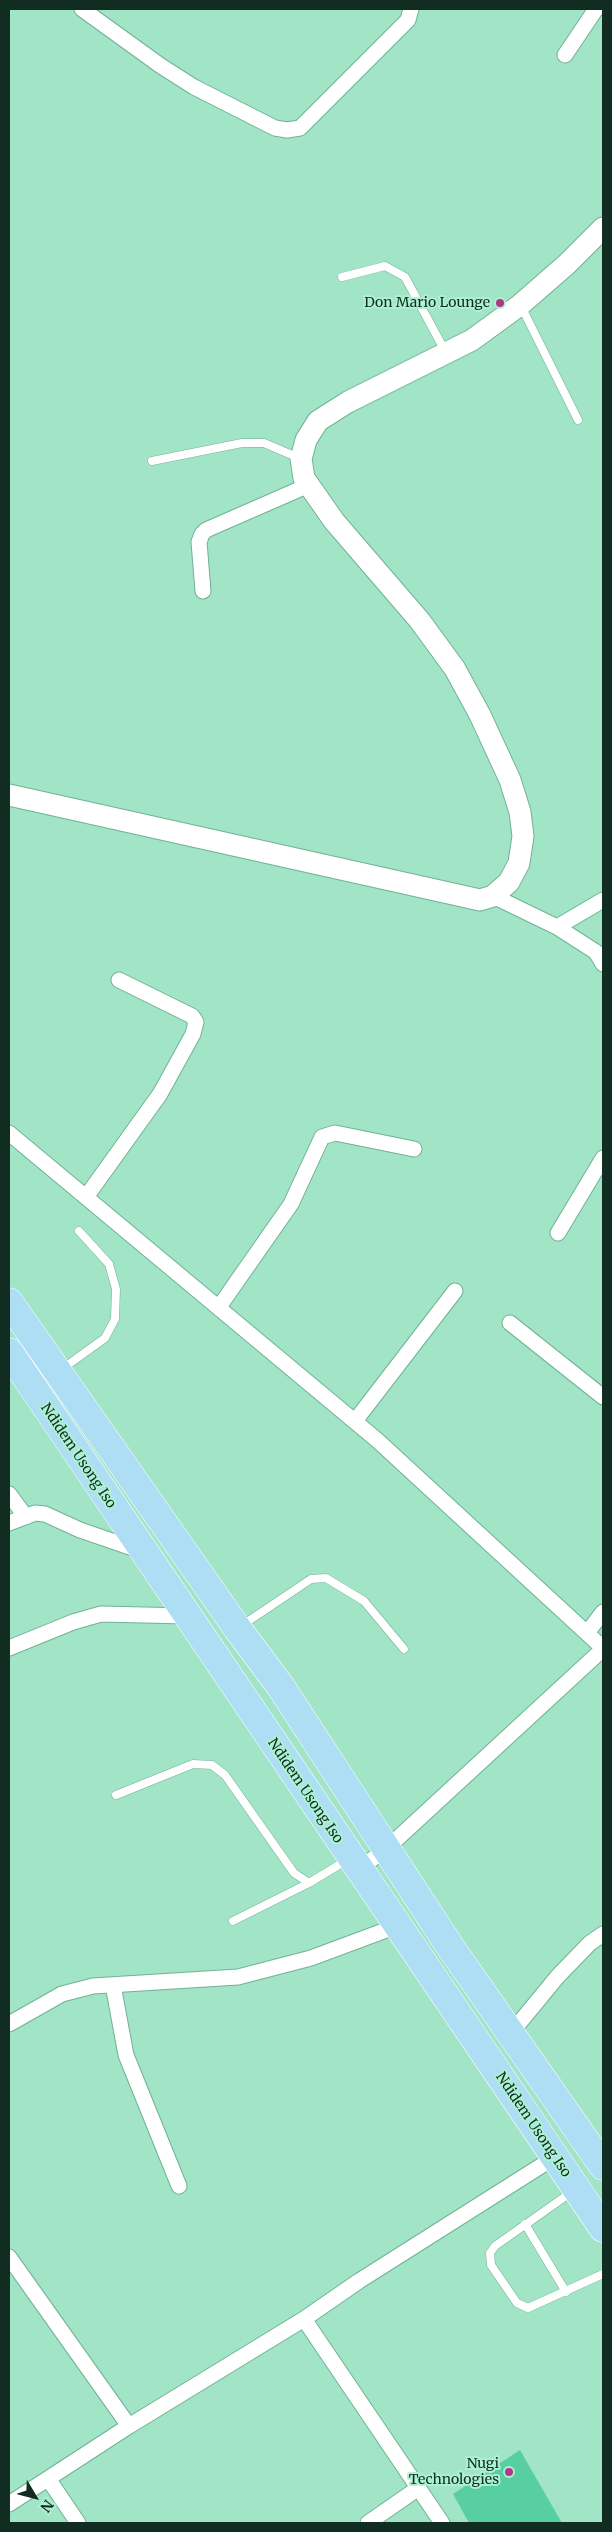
<!DOCTYPE html>
<html>
<head>
<meta charset="utf-8">
<style>
	body { margin:0 }
	#map { position:relative; width:612px; height:2532px; overflow:hidden; background:#a1e4c6; font-family:Merriweather,serif }
	canvas { display:block }
	.frame { position:absolute; inset:0; border:10px solid #112d22; pointer-events:none }
	.north { position:absolute; left:10px; top:2472px; width:50px; height:50px; -webkit-text-stroke:4px #adf1d3; paint-order:stroke; rotate:127deg; font-size:14px; font-weight:700; line-height:20px; text-align:center; color:#112d22 }
	.north::after { content:''; display:block; margin:auto; width:18px; height:22px; background:#112d22; clip-path:polygon(50% 0,100% 100%,50% 72%,0 100%) }
</style>
</head>
<body>
<div id="map">
<canvas width="612" height="2532"></canvas>
<div class="frame"></div>
<div class="north">N</div>
</div>
<script>
const context = document.querySelector('canvas').getContext('2d');
context.lineJoin = 'round';
function paint(path, color) {
  context.fillStyle = color;
  context.fill(path, 'evenodd');
}
function poly(rows) {
  const path = new Path2D();
  for (const r of rows) {
    path.moveTo(r[0], r[1]);
    for (let i = 2; i < r.length; i += 2) path.lineTo(r[i], r[i + 1]);
  }
  return path;
}
function stroke(path, color, width, dash) {
  context.strokeStyle = color;
  context.lineWidth = width;
  context.lineCap = dash ? 'butt' : 'round';
  context.setLineDash(dash || []);
  context.stroke(path);
}
function drawText(font, color, halo, rows, align = 'center') {
  context.font = font + ' Merriweather,serif';
  context.lineWidth = 4;
  context.setLineDash([]);
  context.textBaseline = 'middle';
  context.strokeStyle = halo;
  context.fillStyle = color;
  for (const [text, x, y, turn = 0] of rows) {
    context.save();
    context.translate(x, y);
    context.rotate((+turn || 0) * Math.PI / 180);
    context.textAlign = isNaN(turn) ? turn : align;
    if (halo) context.strokeText(text, 0, 0);
    context.fillText(text, 0, 0);
    context.restore();
  }
}
paint(poly([
	[520,2450,562,2523,469,2523,453,2494]
]), '#57cfa2');
const lane = poly([
	[342,277,385,266,405,277,445,351],
	[521,306,578,420],
	[152,461,242,443,264,443,299,458],
	[62,1369,105,1338,115,1319,116,1289,109,1264,79,1231],
	[241,1626,311,1579,326,1578,364,1601,404,1649],
	[116,1795,193,1764,212,1765,225,1775,294,1873,309,1883,347,1860],
	[233,1921,309,1883],
	[573,2191,495,2246,490,2253,491,2265,517,2303,528,2308,603,2274],
	[525,2224,566,2292]
]);
const street = poly([
	[82,9,161,66,194,87,275,128,287,130,300,128,408,20,411,9],
	[565,55,596,9],
	[203,591,199,542,202,534,206,530,309,485],
	[493,896,557,927,596,952,603,964],
	[557,927,603,900],
	[9,1133,377,1440,603,1648],
	[86,1197,160,1094,193,1034,196,1022,192,1016,119,980],
	[558,1233,603,1158],
	[219,1307,291,1204,322,1137,335,1133,414,1149],
	[510,1323,603,1397],
	[355,1421,455,1291],
	[9,1494,26,1517],
	[9,1523,35,1513,45,1514,80,1530,141,1551],
	[587,1633,603,1612],
	[9,1648,73,1622,101,1614,187,1616],
	[359,1869,386,1849,603,1649],
	[113,1985,126,2055,179,2186],
	[9,2024,62,1994,93,1986,238,1977,311,1958,397,1926],
	[511,2033,558,1976,590,1943,603,1934],
	[9,2257,129,2426],
	[304,2319,442,2523],
	[49,2480,78,2523],
	[9,2504,129,2426,304,2319,359,2281,555,2157],
	[368,2523,417,2489]
]);
const secondary = poly([
	[9,795,480,900,493,896,509,882,519,863,523,836,520,812,510,780,480,715,455,669,420,621,334,521,304,478,301,459,306,440,318,421,348,402,472,340,520,305,567,264,603,228]
]);
const highway = poly([
	[9,1302,237,1628,281,1687,449,1945,603,2166],
	[9,1352,603,2228]
]);
stroke(lane, '#70b296', 9);
stroke(street, '#70b296', 17);
stroke(secondary, '#70b296', 23);
stroke(highway, '#fff', 29);
stroke(lane, '#fff', 8);
stroke(street, '#fff', 15);
stroke(secondary, '#fff', 21);
stroke(highway, '#addef3', 28);
for (const [x, y, r, color] of [
	[500,303,5,"#b33686"],
	[509,2472,5,"#b33686"]
]) {
  const dot = new Path2D();
  dot.arc(x, y, r, 0, 2 * Math.PI);
  context.fillStyle = color;
  context.fill(dot);
  stroke(dot, '#adf1d3', 2);
}
drawText('14px', '#112d22', '#adf1d3', [
	["Don Mario Lounge",490,303],
	["Nugi",499,2464],
	["Technologies",499,2480]
], 'right');
drawText('14px', '#112d22', '#adf1d3', [
	["Ndidem Usong Iso",78,1456,56],
	["Ndidem Usong Iso",305,1791,56],
	["Ndidem Usong Iso",533,2125,56]
]);
</script>
</body>
</html>
